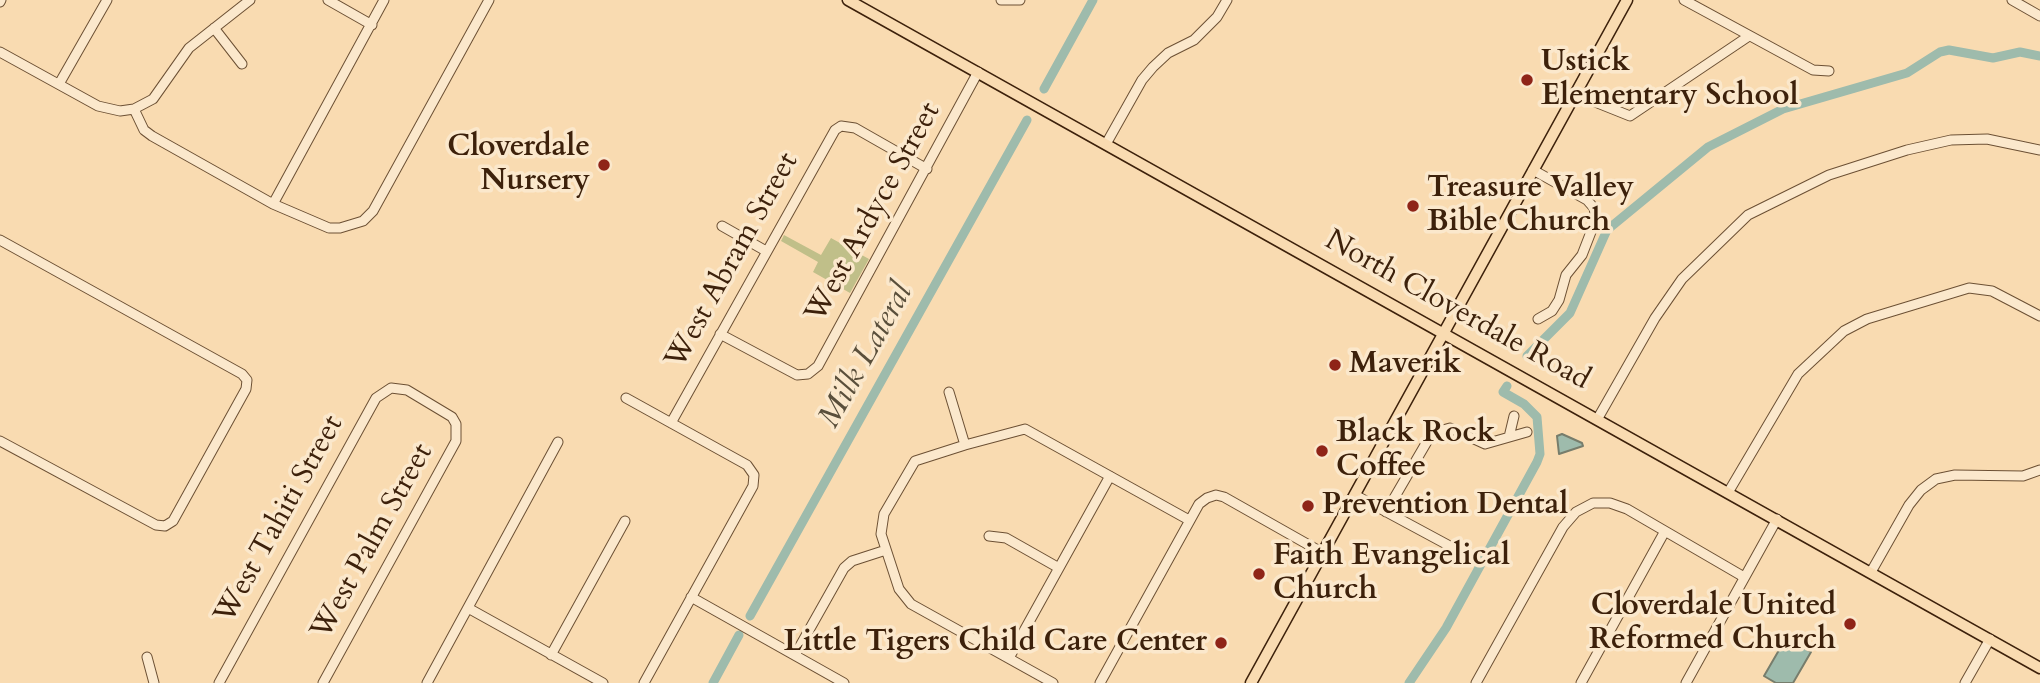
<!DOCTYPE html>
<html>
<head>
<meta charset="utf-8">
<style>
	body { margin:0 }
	canvas { display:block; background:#f9dbb1 }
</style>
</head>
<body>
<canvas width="2040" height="683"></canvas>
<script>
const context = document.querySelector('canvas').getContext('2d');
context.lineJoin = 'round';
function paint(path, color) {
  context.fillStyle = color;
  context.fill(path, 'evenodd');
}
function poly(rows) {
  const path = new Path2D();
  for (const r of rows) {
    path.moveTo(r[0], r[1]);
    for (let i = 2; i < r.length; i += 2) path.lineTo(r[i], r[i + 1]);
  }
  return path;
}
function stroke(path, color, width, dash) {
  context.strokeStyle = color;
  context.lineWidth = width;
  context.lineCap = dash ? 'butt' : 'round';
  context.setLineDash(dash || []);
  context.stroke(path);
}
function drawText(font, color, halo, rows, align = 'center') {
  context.font = font + ' Cardo,serif';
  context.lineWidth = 7;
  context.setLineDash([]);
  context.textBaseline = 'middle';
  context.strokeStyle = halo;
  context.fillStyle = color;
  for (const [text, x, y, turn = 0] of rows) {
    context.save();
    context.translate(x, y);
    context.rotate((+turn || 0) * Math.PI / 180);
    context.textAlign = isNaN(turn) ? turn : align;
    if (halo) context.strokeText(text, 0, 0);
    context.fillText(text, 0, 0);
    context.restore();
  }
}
paint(poly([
	[784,235,821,255,831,238,869,259,850,293,813,272,818,262,781,241]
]), '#c0bf89');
const water = poly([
	[1562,434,1582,443,1583,446,1559,454,1557,436,1562,434],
	[1786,638,1811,652,1793,683,1776,683,1764,676,1786,638]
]);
paint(water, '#9ebbac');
stroke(water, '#777d6c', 2);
stroke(poly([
	[1044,89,1093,0],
	[1527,356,1570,313,1607,230,1708,147,1783,109,1907,73,1940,52,1949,50,1993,58,2020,52,2040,56],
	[750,616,1027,120],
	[713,683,739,635],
	[1409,683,1446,628,1537,462,1540,454,1537,417,1524,404,1503,392,1507,386]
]), '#9ebbac', 9);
const minor = poly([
	[328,0,372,25],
	[1001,0,1020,0],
	[1684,0,1813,70,1829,71],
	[2012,0,2040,16],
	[0,2,1,0],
	[214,28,242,64],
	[0,52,98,106,120,111,134,109,144,130,152,136,273,204,329,228,340,228,363,221,373,211,489,0],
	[59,84,107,0],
	[1575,94,1630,116,1749,36],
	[134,109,153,99,189,48,250,0],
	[1106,144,1142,80,1153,67,1168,53,1194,40,1217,17,1227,0],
	[1533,170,1587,200,1594,208,1596,219,1582,255,1566,275,1559,300,1552,311,1538,319],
	[273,204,384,0],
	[722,226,766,251],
	[0,240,242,374,247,380,246,389,173,521,165,526,156,525,0,441],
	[720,334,797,375,808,374,818,366,978,72],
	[949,392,965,445,1025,429,1189,520],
	[626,398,747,465,754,475,753,486,644,683],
	[1598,418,1655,318,1682,279,1748,215,1829,175,1907,150,1951,140,1987,139,2040,150],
	[671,423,835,130,841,126,855,128,927,169],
	[1509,437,1514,416],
	[965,445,915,461,884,514,881,534,899,589,911,604,1053,683],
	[1729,491,1798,374,1844,331,1867,319,1969,288,1992,291,2040,316],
	[1355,495,1472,558],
	[1386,512,1432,433,1450,428,1485,444,1527,432],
	[989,536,1006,538,1059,568],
	[1871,572,1909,505,1921,490,1936,479,1955,475,2023,476,2040,470],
	[691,597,844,683],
	[468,608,603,683],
	[551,655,625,521],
	[795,655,844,568,852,561,886,550],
	[147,657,154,683],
	[1009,658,1110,476],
	[219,683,376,398,391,388,407,390,452,417,456,424,456,441,323,683],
	[427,683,558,442],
	[1100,683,1199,504,1207,498,1216,495,1224,497,1323,553],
	[1476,683,1563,527,1576,512,1593,503,1610,503,1627,509,1744,577],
	[1581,683,1665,531],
	[1686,683,1777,519],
	[1965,683,1990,639]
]);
const major = poly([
	[848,0,2040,668],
	[1251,683,1627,0]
]);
stroke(minor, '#6c5034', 11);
stroke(major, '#3d210b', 13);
stroke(minor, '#fbe8cc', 9);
stroke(major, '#f9dbb1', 10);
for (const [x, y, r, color] of [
	[1527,80,7,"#8f2418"],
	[604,165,7,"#8f2418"],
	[1413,206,7,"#8f2418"],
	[1335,365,7,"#8f2418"],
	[1322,451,7,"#8f2418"],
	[1308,506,7,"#8f2418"],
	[1259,574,7,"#8f2418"],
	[1850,624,7,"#8f2418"],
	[1221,643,7,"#8f2418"]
]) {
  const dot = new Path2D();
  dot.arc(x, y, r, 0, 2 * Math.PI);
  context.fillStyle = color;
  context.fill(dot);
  stroke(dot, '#fbe8cc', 2.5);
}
drawText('bold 30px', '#3d210b', '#fbe8cc', [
	["Ustick",1541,63],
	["Elementary School",1541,97],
	["Cloverdale",590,148,"right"],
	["Nursery",590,182,"right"],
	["Treasure Valley",1427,189],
	["Bible Church",1427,223],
	["Maverik",1349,365],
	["Black Rock",1336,434],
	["Coffee",1336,468],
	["Prevention Dental",1322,506],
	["Faith Evangelical",1273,557],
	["Church",1273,591],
	["Cloverdale United",1836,607,"right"],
	["Reformed Church",1836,641,"right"],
	["Little Tigers Child Care Center",1207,643,"right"]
], 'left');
drawText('30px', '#3d210b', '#fbe8cc', [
	["West Ardyce Street",874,213,-61],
	["West Abram Street",733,261,-61],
	["North Cloverdale Road",1457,311,29],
	["West Tahiti Street",280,520,-61],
	["West Palm Street",373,542,-61]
]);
drawText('italic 32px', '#5a4f3b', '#fbe8cc', [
	["Milk Lateral",867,356,-61]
]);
</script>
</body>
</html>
